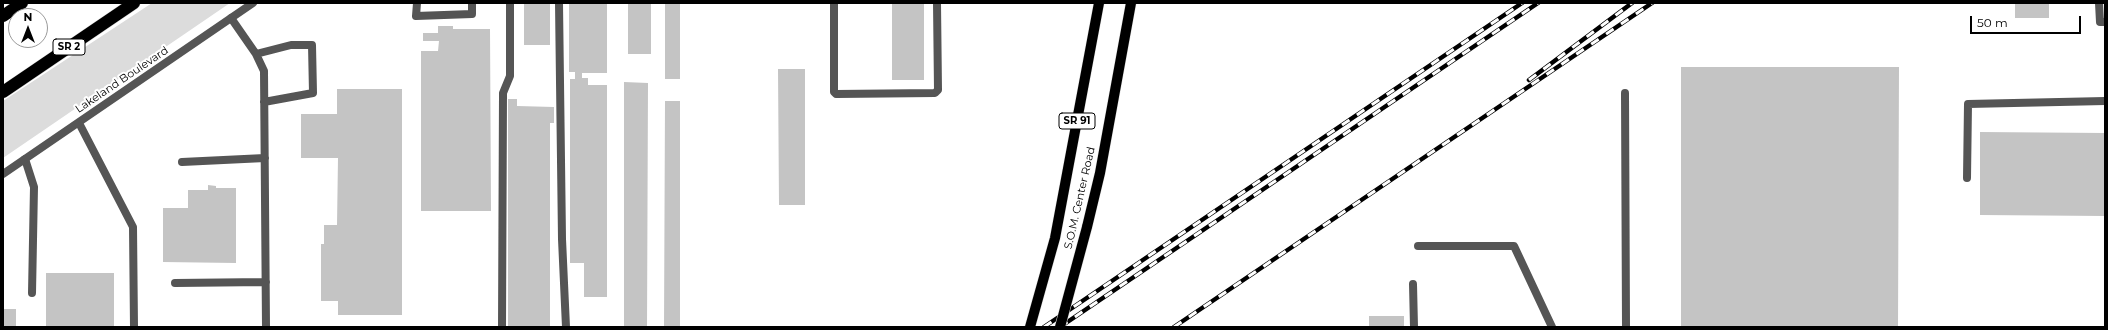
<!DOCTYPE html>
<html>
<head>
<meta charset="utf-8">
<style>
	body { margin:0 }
	#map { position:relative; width:2108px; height:330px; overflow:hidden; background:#fff; font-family:Montserrat,sans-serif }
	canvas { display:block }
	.frame { position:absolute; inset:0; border:4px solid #000; pointer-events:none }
	.north { position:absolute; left:8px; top:8px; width:40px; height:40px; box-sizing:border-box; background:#fff; border:1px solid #999; border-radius:50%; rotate:0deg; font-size:11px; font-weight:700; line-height:16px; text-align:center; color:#000 }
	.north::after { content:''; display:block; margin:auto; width:14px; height:18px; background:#000; clip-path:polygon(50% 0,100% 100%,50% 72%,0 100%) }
	.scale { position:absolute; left:1970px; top:16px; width:111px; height:18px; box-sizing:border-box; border:2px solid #000; border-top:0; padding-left:5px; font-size:12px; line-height:14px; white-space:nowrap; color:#000; -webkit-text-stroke:3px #fff; paint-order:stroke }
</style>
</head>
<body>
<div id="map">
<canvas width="2108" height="330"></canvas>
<div class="frame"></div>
<div class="north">N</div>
<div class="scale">50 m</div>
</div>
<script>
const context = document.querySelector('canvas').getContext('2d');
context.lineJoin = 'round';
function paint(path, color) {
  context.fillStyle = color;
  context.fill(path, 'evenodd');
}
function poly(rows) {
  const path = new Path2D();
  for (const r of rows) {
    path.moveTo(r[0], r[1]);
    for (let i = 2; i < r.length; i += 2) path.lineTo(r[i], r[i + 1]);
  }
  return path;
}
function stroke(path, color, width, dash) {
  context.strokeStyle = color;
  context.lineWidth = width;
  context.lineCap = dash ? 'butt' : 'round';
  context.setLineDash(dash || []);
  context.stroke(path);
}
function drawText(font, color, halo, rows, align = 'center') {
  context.font = font + ' Montserrat,sans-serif';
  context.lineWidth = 4;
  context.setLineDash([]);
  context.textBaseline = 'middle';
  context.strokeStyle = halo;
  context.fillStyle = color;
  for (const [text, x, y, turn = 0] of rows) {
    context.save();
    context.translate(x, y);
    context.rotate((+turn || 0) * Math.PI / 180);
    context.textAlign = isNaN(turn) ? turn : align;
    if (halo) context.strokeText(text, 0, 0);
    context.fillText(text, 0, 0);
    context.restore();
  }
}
paint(poly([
	[152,3,230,3,3,158,3,101]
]), '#dcdcdc');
paint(poly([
	[524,3,550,3,550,45,524,45],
	[569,3,607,3,607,73,582,73,582,78,588,78,588,85,607,85,607,297,584,297,584,263,570,263,570,79,575,79,575,72,569,72],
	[628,3,651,3,651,54,628,54],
	[665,3,680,3,680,79,665,79],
	[892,3,924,3,924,80,892,80],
	[2015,3,2049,3,2049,18,2015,18],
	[438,26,453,26,453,29,490,29,491,211,421,211,421,51,438,51,439,41,423,41,423,33,438,33],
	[1681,67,1899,67,1898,327,1681,327],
	[778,69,805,69,805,205,779,205],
	[624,82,648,83,647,327,624,327],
	[337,89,402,89,402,315,338,315,338,301,321,301,321,244,324,244,324,225,337,225,338,158,301,158,301,114,337,114],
	[508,99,517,99,517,106,554,107,554,123,550,123,550,327,508,327],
	[665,101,680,101,680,327,664,327],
	[1980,132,2105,133,2105,216,1980,215],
	[208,185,216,186,216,188,236,188,236,263,163,262,163,208,188,208,188,190,208,190],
	[46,273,114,273,114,327,46,327],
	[3,309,16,309,16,327,3,327],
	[1369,316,1404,316,1404,327,1369,327]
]), '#c4c4c4');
const primary = poly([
	[1087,227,1100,173,1131,3],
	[1030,327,1055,238,1099,3]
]);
const motorway = poly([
	[3,16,22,3],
	[3,92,134,3]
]);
stroke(primary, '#dbdbdb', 11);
stroke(motorway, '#dbdbdb', 13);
stroke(poly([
	[417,3,416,16,472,14,472,3],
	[559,3,562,239,566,327],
	[834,3,834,92,836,94,935,93,938,90,937,3],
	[2099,3,2100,22,2105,22],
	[231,18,256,54,264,71,266,327],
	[256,54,291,45,312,45,313,93,264,102],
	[1625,93,1626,327],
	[79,123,133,227,134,327],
	[25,159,34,187,32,293],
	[182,162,265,158],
	[1967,178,1968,104,2105,101],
	[1418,246,1514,246,1552,327],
	[175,283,266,282],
	[1413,284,1414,327],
	[502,327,503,93,510,76,510,3]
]), '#555', 8);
stroke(poly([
	[3,174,253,3]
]), '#555', 8);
stroke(primary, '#000', 10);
stroke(motorway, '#000', 12);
const rail = poly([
	[1529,80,1632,3],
	[1044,327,1522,3],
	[1060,327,1538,3],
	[1174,327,1652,3]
]);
stroke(rail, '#000', 4.5);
stroke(rail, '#fff', 3, [9]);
const primaryBridge = poly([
	[1060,327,1087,227]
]);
stroke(primaryBridge, '#dbdbdb', 11, []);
stroke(primaryBridge, '#000', 10);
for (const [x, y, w] of [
	[69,47,32],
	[1077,121,36]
]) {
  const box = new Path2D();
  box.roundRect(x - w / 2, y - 8, w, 16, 3);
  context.fillStyle = '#fff';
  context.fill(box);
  stroke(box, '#000', 1);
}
drawText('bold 10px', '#000', null, [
	["SR 2",69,47],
	["SR 91",1077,121]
]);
drawText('11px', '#000', '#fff', [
	["Lakeland Boulevard",122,80,-34],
	["S.O.M. Center Road",1080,198,-77]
]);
</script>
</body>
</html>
